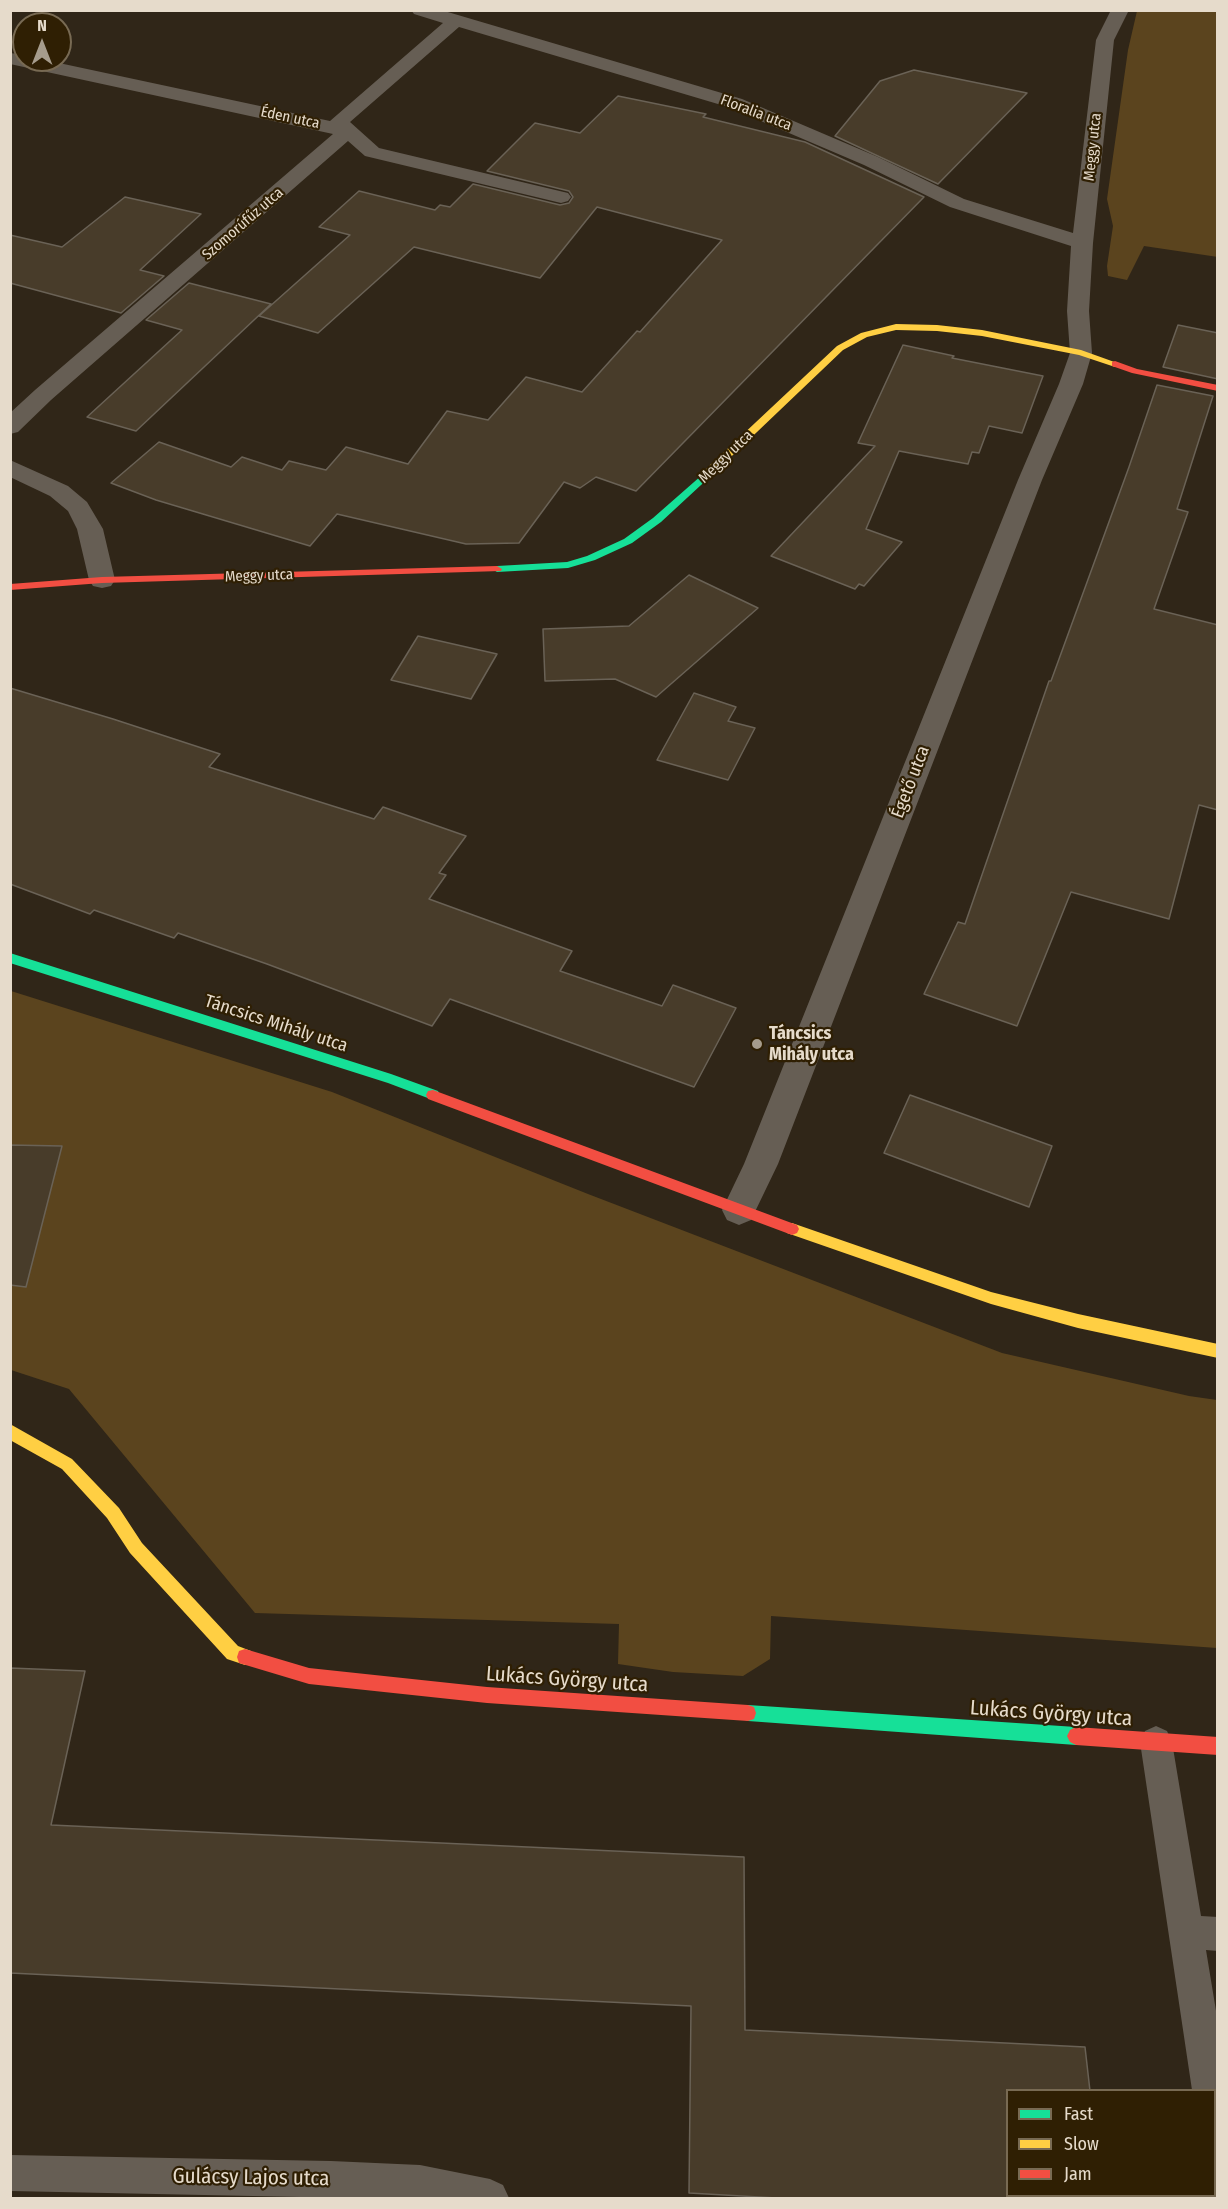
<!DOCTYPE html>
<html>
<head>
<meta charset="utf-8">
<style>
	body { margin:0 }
	#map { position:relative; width:1228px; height:2209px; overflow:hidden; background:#302618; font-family:"Fira Sans Condensed",sans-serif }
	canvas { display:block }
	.frame { position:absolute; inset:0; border:12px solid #e6dbcb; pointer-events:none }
	.legend { position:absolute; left:1006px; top:2089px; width:210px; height:108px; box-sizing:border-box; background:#2f1f03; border:2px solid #786a53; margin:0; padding:8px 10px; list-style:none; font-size:18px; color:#e6dbcb }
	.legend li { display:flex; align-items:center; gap:12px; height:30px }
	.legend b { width:30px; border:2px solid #786a53 }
	.north { position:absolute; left:12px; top:12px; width:60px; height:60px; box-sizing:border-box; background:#2f1f03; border:2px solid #786a53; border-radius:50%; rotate:0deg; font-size:16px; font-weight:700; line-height:24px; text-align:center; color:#e6dbcb }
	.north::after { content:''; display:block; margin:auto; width:21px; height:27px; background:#a69c8c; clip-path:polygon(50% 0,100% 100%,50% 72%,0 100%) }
</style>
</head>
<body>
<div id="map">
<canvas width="1228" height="2209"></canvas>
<div class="frame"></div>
<ul class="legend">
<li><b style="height:8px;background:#16e098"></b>Fast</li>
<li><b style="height:8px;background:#ffcf43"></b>Slow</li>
<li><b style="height:8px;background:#f24e42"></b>Jam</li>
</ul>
<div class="north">N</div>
</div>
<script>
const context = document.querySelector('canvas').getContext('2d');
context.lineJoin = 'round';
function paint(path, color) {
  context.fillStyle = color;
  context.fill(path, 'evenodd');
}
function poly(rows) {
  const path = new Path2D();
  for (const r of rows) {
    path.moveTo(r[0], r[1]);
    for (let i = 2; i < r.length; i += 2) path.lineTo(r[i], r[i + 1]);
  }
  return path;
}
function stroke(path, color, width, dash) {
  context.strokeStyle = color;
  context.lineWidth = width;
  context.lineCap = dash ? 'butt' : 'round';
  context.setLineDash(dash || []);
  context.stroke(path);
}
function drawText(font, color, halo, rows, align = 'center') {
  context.font = font + ' "Fira Sans Condensed",sans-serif';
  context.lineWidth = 4.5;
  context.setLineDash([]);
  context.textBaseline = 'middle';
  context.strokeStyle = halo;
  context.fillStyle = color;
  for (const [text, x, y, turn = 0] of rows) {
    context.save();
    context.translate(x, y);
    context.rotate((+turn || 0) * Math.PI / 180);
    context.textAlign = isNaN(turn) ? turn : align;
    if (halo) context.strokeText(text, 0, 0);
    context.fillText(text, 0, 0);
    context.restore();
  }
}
paint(poly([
	[1137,11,1217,11,1218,257,1144,246,1127,280,1108,276,1107,266,1113,226,1107,199,1128,50],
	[11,991,332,1092,588,1194,1002,1353,1189,1396,1217,1400,1217,1648,771,1616,770,1659,743,1676,673,1672,618,1664,619,1624,255,1613,69,1389,11,1370]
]), '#5b441e');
const building = poly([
	[914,70,1027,93,938,184,835,136,880,81,914,70],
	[618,96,706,114,703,117,805,142,924,197,636,491,596,477,580,488,564,482,519,543,466,544,337,514,310,546,156,500,111,483,159,442,231,467,242,457,282,470,289,461,326,470,346,447,408,464,447,411,488,420,526,377,582,392,637,331,640,332,722,240,597,207,540,278,414,247,318,333,259,316,350,235,319,227,359,191,435,210,440,205,450,207,473,184,560,205,569,203,573,197,569,191,487,171,535,123,580,133,618,96],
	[125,197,201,214,140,270,164,276,121,313,10,283,10,235,62,247,125,197],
	[189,283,271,304,136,431,87,417,182,330,146,320,189,283],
	[1178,325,1218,333,1218,379,1163,367,1178,325],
	[903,345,954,356,952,358,1043,376,1022,433,989,426,979,453,972,452,968,464,899,451,866,529,902,542,864,586,859,584,855,589,771,556,875,446,858,443,903,345],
	[1157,385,1213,396,1177,509,1188,512,1154,609,1218,625,1218,810,1199,805,1169,919,1071,892,1017,1026,924,994,958,922,965,924,1049,681,1051,681,1129,467,1157,385],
	[689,575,758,608,656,697,615,679,545,681,543,629,629,626,689,575],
	[418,636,497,654,471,699,391,680,418,636],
	[10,688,113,719,220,754,209,767,374,819,383,807,466,836,439,873,446,875,429,899,572,951,560,971,662,1006,673,985,736,1008,694,1087,450,999,432,1026,267,964,178,933,174,938,94,910,90,914,10,884,10,688],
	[694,693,736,707,728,721,755,728,728,780,657,760,694,693],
	[910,1095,1052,1146,1029,1207,884,1153,910,1095],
	[10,1145,62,1146,26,1287,10,1285,10,1145],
	[10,1668,85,1671,51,1825,744,1857,745,2030,1085,2047,1090,2091,1008,2091,1008,2199,794,2199,689,2193,691,2006,10,1973,10,1668]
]);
paint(building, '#483c2a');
stroke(building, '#6a6256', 1.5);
paint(poly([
	[1156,1726,1167,1731,1172,1742,1201,1916,1218,1917,1218,1951,1206,1950,1218,2023,1218,2157,1214,2156,1214,2090,1192,2090,1140,1742,1145,1731,1156,1726],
	[10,2155,331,2161,420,2165,490,2179,503,2185,509,2198,349,2198,10,2191,10,2155]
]), '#665e54');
paint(poly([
	[411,10,441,10,742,99,878,157,964,199,1073,233,1096,40,1111,10,1129,10,1114,40,1093,243,1089,311,1092,353,1083,384,1042,480,778,1164,751,1220,739,1225,727,1220,722,1210,744,1164,1018,480,1059,384,1070,353,1067,311,1071,246,950,207,864,165,728,107,459,27,350,122,379,148,568,193,571,197,568,201,561,203,365,156,348,141,51,400,18,432,10,434,10,413,35,390,333,134,10,64,10,53,24,55,24,60,45,60,330,121,443,23,414,14,411,10],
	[10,460,68,486,87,502,103,529,115,580,111,586,102,588,93,586,89,580,77,529,68,511,50,496,10,477,10,460]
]), '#665e54');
paint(poly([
	[710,468,715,471,714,473,661,522,632,543,595,560,568,568,497,572,492,569,497,566,567,562,587,556,624,539,653,518,710,468],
	[10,953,391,1074,438,1091,440,1095,438,1099,433,1100,388,1083,10,963,10,953],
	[748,1705,1076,1727,1082,1730,1085,1736,1082,1742,1076,1745,748,1721,742,1719,740,1713,742,1707,748,1705]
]), '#16e098');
paint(poly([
	[896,324,937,325,982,330,1081,350,1120,364,1115,367,1079,355,982,336,937,331,896,330,867,337,843,350,714,473,706,473,706,469,837,346,861,333,896,324],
	[792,1223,991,1292,1078,1314,1218,1344,1218,1358,1078,1328,991,1304,787,1233,785,1229,787,1225,792,1223],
	[10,1424,72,1459,119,1508,142,1543,238,1646,251,1651,253,1657,251,1663,245,1665,227,1659,130,1553,107,1518,62,1469,10,1440,10,1424]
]), '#ffcf43');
paint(poly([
	[1115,361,1137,369,1218,385,1218,391,1132,373,1112,366,1112,362,1115,361],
	[497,566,502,569,501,571,102,583,10,590,10,584,102,577,497,566],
	[433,1090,797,1225,799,1229,797,1233,792,1235,428,1099,426,1095,428,1091,433,1090],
	[245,1649,309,1668,487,1687,748,1705,754,1707,756,1713,754,1719,748,1721,487,1703,309,1684,239,1663,237,1657,239,1651,245,1649],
	[1076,1727,1218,1737,1218,1755,1076,1745,1070,1742,1067,1736,1070,1730,1076,1727]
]), '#f24e42');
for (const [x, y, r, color] of [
	[757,1044,6,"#a69c8c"]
]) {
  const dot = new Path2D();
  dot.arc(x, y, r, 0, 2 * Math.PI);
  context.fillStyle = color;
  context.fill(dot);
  stroke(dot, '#2f1f03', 2);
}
drawText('15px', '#e6dbcb', '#2f1f03', [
	["Floralia utca",756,113,21],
	["Éden utca",290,118,12],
	["Meggy utca",1093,147,-84],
	["Szomorúfűz utca",243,224,-41],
	["Meggy utca",726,457,-44],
	["Meggy utca",259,576,-2]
]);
drawText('18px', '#e6dbcb', '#2f1f03', [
	["Égető utca",911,782,-69],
	["Táncsics Mihály utca",276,1024,18]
]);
drawText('bold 18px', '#e6dbcb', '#2f1f03', [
	["Táncsics",769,1034],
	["Mihály utca",769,1055]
], 'left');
drawText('21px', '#e6dbcb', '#2f1f03', [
	["Lukács György utca",567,1680,4],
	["Lukács György utca",1051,1714,4],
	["Gulácsy Lajos utca",251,2178,1]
]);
</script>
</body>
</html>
